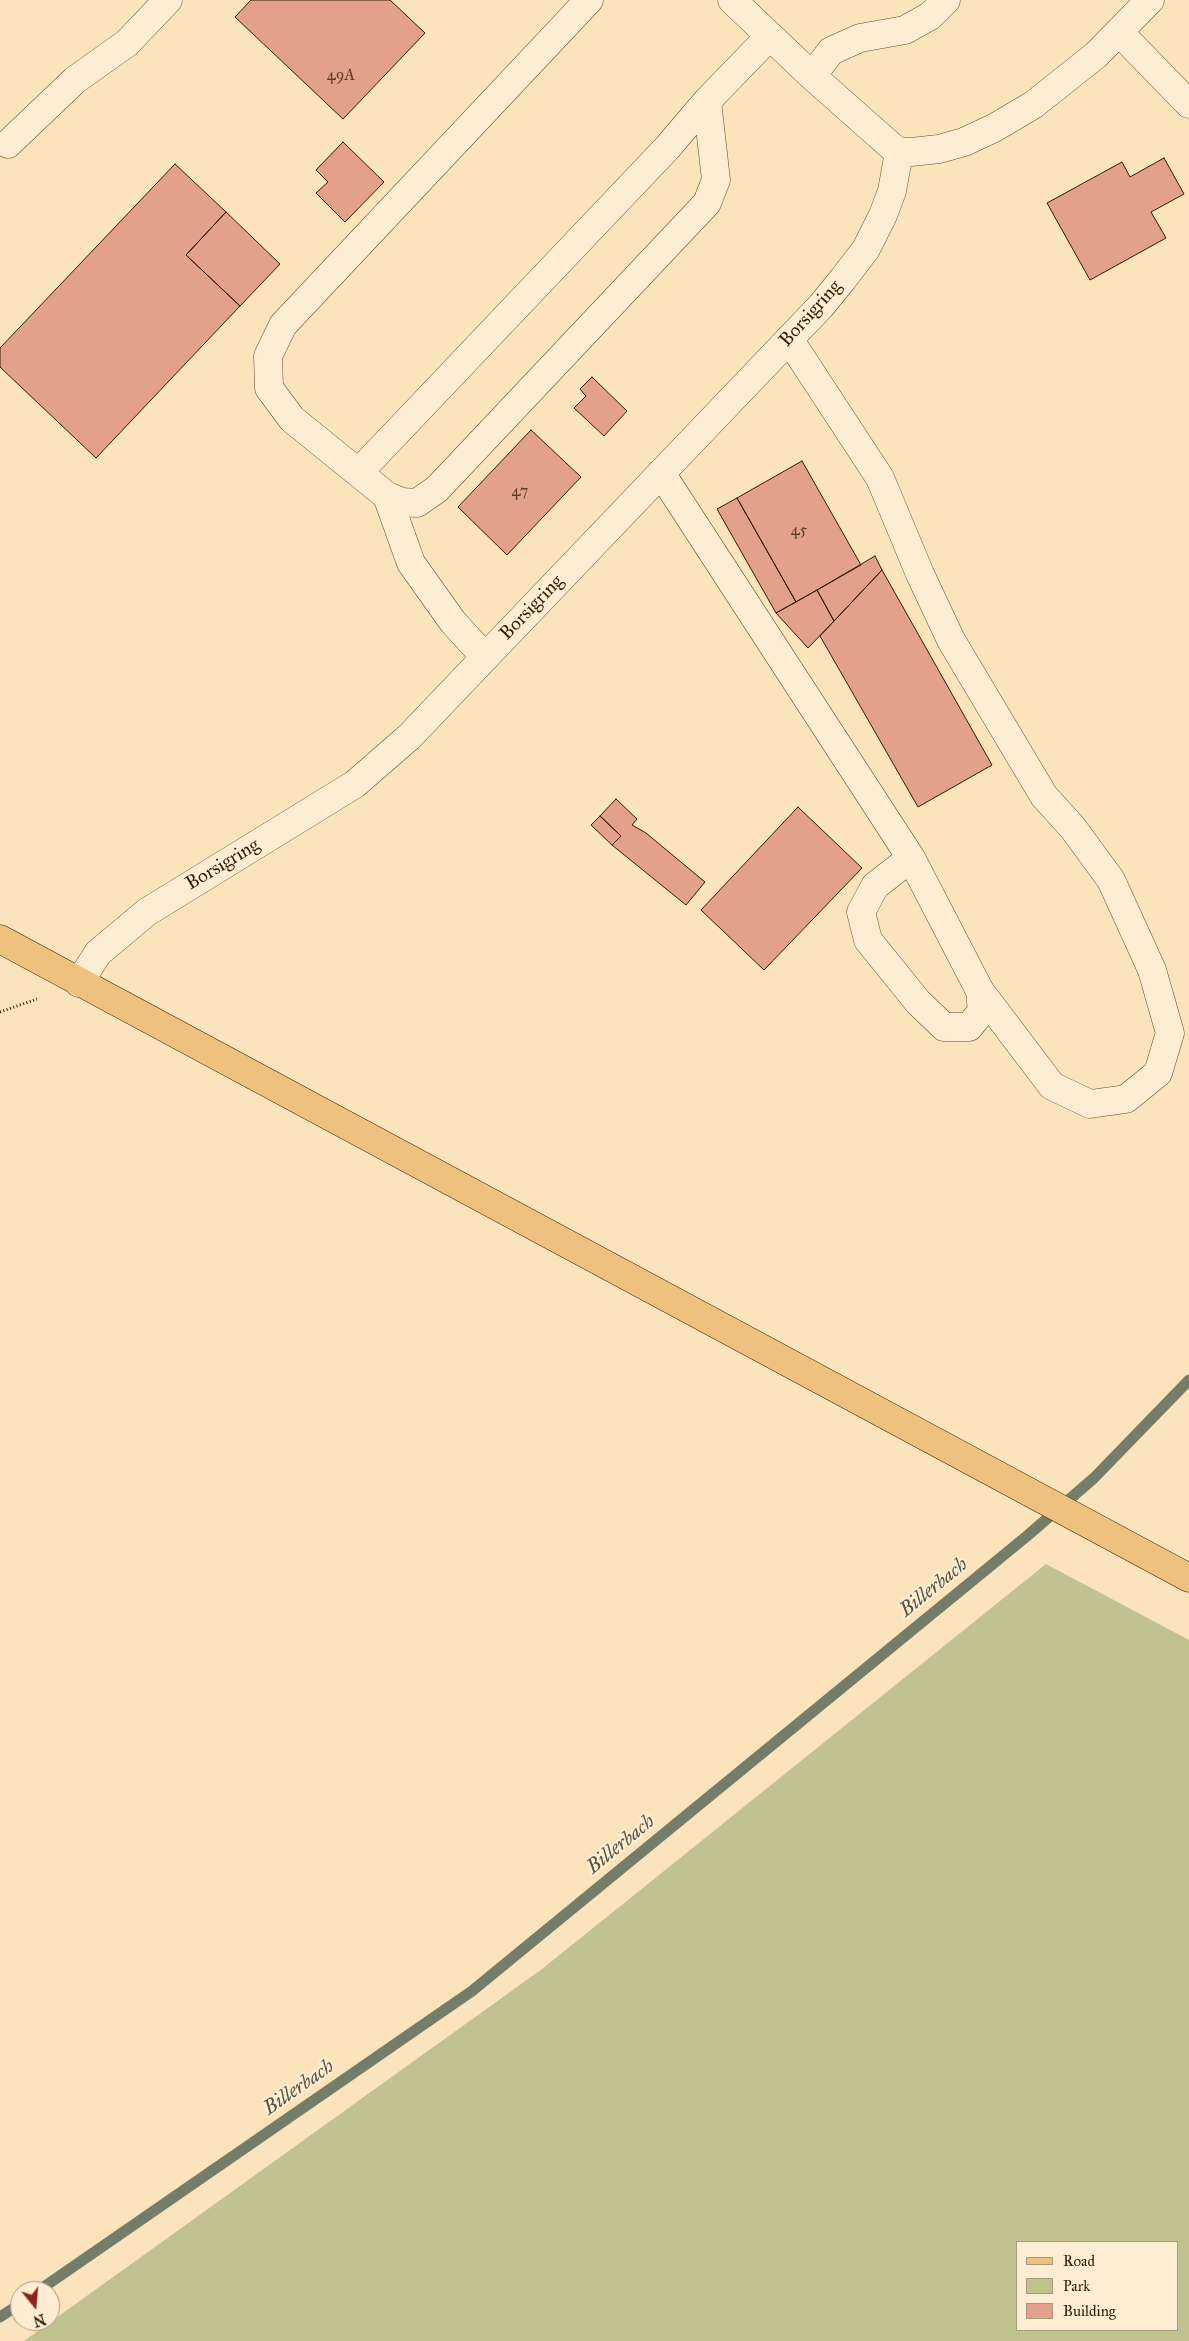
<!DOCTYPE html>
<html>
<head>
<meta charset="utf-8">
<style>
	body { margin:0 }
	#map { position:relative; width:1189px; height:2341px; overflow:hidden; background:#fbe3bc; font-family:"IM FELL Great Primer",serif }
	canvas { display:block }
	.legend { position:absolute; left:1016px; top:2241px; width:162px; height:90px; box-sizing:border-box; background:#fcedd3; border:1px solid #ab997f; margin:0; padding:6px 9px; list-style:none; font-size:15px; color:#311b01 }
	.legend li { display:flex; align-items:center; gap:10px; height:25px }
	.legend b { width:25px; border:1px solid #ab997f }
	.north { position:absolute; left:10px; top:2281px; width:50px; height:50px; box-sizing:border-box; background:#fcedd3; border:1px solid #ab997f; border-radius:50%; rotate:163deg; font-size:14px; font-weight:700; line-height:20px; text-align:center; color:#311b01 }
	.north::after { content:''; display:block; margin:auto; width:18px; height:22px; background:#8f2418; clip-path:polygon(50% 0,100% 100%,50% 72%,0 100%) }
</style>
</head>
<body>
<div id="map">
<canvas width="1189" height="2341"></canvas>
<ul class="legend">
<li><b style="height:6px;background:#eec27e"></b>Road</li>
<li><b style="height:14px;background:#c1c38f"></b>Park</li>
<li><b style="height:14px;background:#e3a18c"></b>Building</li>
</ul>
<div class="north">N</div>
</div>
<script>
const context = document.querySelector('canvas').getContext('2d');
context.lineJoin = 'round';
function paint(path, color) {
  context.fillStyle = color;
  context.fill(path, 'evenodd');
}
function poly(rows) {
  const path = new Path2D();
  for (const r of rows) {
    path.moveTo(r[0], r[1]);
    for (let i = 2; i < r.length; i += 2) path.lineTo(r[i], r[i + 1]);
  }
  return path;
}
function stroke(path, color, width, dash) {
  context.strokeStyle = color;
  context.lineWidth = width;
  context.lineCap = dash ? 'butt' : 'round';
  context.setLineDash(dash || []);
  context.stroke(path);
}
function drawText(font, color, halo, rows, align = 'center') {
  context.font = font + ' "IM FELL Great Primer",serif';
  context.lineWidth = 4.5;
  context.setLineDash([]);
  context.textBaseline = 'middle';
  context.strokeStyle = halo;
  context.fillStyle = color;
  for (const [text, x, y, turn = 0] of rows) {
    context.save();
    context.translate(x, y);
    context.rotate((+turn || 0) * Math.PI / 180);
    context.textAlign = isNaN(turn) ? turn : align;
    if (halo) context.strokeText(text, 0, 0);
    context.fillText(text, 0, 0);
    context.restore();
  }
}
paint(poly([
	[1046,1564,1189,1640,1189,2341,24,2341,542,1969],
	[1018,2242,1178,2242,1178,2330,1018,2330]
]), '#c1c38f');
stroke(poly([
	[38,2291,472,1991,1027,1536,1094,1478,1189,1380],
	[0,2317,20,2304]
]), '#737d69', 11);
const building = poly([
	[251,0,390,0,425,33,343,119,235,17,251,0],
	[343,142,384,182,345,222,316,193,328,182,316,170,343,142],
	[1164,158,1184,194,1151,212,1166,238,1090,280,1047,203,1122,162,1130,177,1164,158],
	[175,164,226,212,186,255,240,306,96,458,0,367,0,348,175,164],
	[226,212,280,264,240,306,186,255,226,212],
	[592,377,627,411,604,436,574,408,586,396,580,389,592,377],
	[531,430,581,477,507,555,458,507,531,430],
	[802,461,861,565,796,602,737,498,802,461],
	[737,498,796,602,776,613,717,509,737,498],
	[875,556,882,570,834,621,817,590,875,556],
	[882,570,992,765,918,807,820,636,882,570],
	[817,590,834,621,808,648,776,613,817,590],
	[616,799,637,819,632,825,646,833,705,882,686,905,612,845,621,836,600,816,616,799],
	[798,807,862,868,764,970,701,910,798,807],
	[600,816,621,836,612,845,591,825,600,816]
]);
paint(building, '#e3a18c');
stroke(building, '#311b01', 1);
const minor = poly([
	[589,0,283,325,268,356,269,388,292,419,387,496,402,502,417,503,437,489,707,203,716,180,707,101,770,36],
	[732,0,812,76,891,146,899,152,911,152,939,149,964,142,994,128,1033,105,1096,55,1150,0],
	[1119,32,1189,104],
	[812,76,831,51,860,38,905,30,930,16,946,0],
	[8,144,75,80,127,43,168,0],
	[789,339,880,478,920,574,951,640,1044,796,1073,828,1111,880,1152,970,1170,1033,1158,1073,1126,1099,1090,1104,1052,1086,980,991],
	[359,472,667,148,707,101],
	[661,473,911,858,980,991,982,1011,969,1027,944,1027,918,1002,868,940,861,912,875,886,911,858],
	[387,496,411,563,453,622,485,657],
	[79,983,98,953,147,912,355,784,409,737,821,306,843,279,866,249,883,215,892,191,899,152]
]);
const major = poly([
	[0,939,1189,1578]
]);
stroke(minor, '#644d30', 29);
stroke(major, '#311b01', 29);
stroke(poly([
	[0,1012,37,999]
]), '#311b01', 3, [1, 2.5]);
stroke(minor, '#fcedd3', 28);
stroke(major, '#eec27e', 28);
drawText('16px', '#5e3c24', null, [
	["49A",341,76],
	["47",520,492],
	["45",799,531]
]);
drawText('19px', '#311b01', '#fcedd3', [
	["Borsigring",811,314,-48],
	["Borsigring",532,608,-46],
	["Borsigring",223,865,-31]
]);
drawText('italic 20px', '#58543e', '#fcedd3', [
	["Billerbach",934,1588,-39],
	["Billerbach",621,1845,-39],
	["Billerbach",299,2088,-35]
]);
</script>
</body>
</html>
